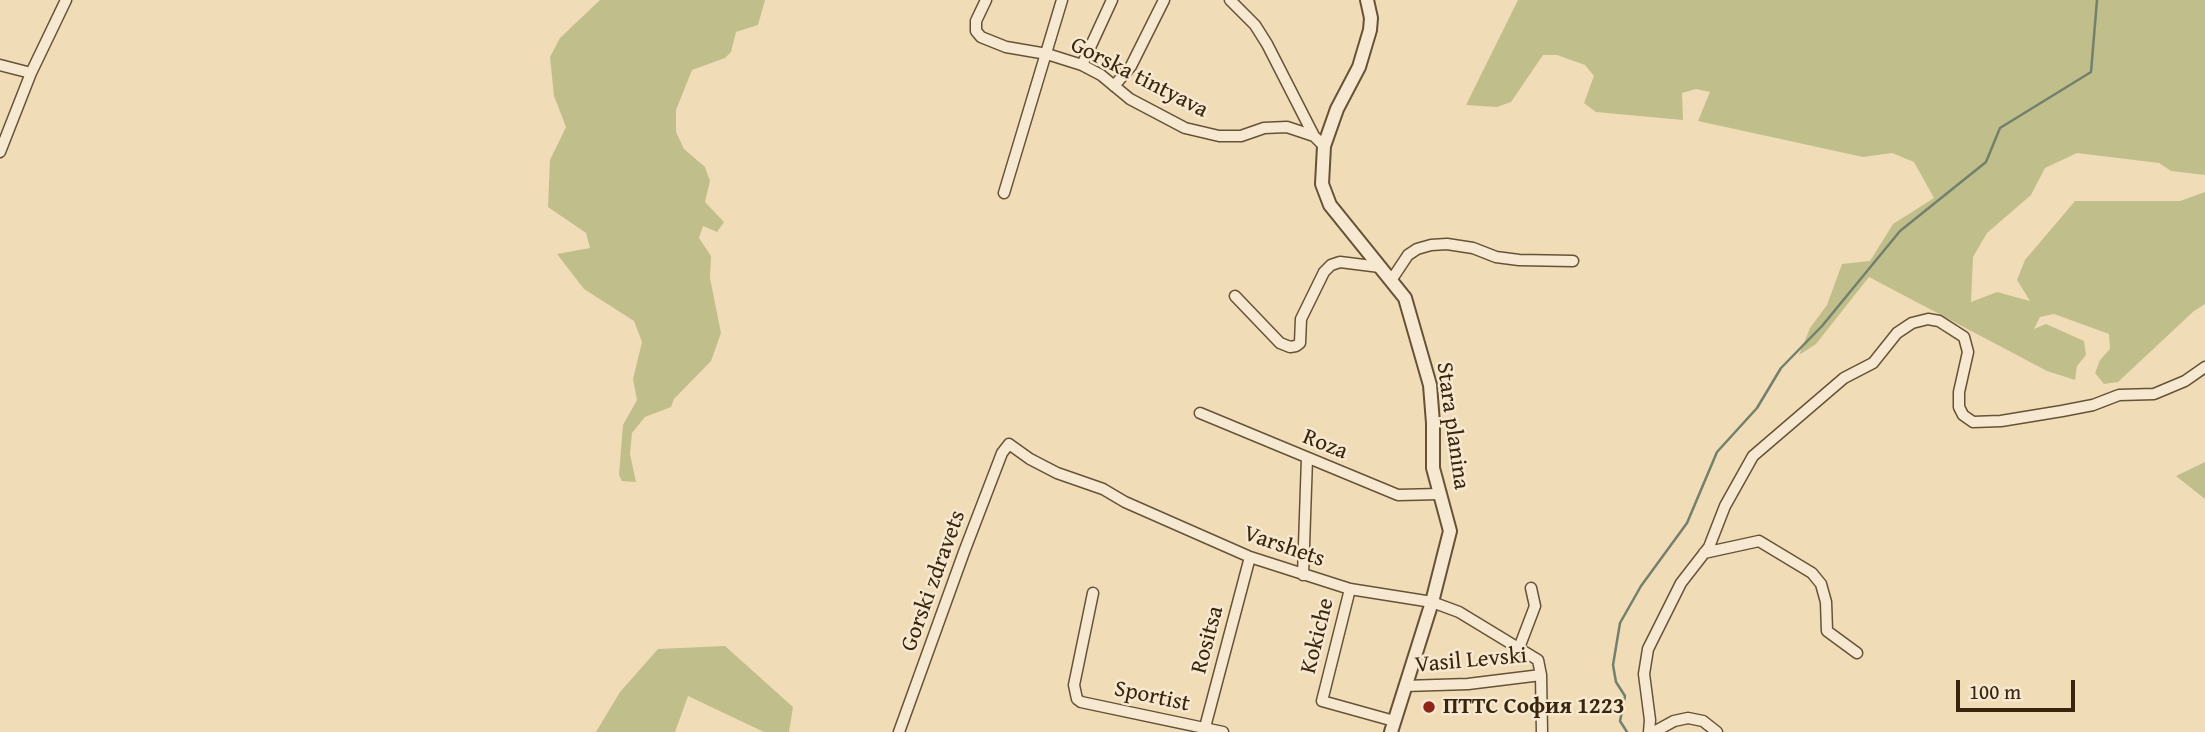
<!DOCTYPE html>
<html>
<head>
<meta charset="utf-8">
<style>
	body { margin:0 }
	#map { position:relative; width:2205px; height:732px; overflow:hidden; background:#f1dcb8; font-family:"Gentium Book Plus",serif }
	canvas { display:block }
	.scale { position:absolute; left:1956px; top:680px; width:119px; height:32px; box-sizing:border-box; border:4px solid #38250b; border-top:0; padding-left:9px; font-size:21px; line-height:24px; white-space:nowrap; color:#38250b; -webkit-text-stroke:5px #f6e8d1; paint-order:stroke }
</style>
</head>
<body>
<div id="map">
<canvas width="2205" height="732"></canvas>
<div class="scale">100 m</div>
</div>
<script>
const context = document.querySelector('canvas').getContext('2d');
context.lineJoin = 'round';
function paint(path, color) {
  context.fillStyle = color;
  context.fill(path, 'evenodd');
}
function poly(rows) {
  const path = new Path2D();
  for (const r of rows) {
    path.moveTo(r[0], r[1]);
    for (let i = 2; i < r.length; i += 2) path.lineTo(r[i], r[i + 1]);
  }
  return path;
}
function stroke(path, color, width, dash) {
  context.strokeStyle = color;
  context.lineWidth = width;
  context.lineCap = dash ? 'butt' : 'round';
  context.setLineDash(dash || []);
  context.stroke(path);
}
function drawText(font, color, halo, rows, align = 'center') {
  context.font = font + ' "Gentium Book Plus",serif';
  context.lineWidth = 5;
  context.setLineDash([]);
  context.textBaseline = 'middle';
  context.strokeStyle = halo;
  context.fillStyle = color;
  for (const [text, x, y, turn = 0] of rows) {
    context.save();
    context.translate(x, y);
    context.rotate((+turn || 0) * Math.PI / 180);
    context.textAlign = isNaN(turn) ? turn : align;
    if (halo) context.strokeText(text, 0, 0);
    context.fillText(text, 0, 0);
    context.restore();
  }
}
paint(poly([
	[600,0,765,0,758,25,736,32,731,52,725,58,692,70,676,110,676,132,684,149,705,167,710,181,705,202,724,222,717,232,703,226,699,238,711,256,710,278,721,333,711,361,674,399,671,407,645,417,632,433,630,454,636,482,622,481,619,475,623,425,637,400,633,379,642,342,634,321,584,289,557,254,590,248,586,233,548,207,550,160,566,127,554,96,550,57,560,38],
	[1518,0,2205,0,2205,175,2171,171,2159,163,2077,153,2045,168,2031,195,1987,233,1973,257,1971,302,1997,292,2030,301,2017,280,2025,260,2075,201,2180,201,2205,192,2205,304,2194,311,2118,382,2104,384,2095,373,2100,360,2110,349,2109,334,2054,314,2040,317,2034,329,2046,324,2084,341,2086,355,2077,366,2075,380,2047,371,1869,277,1816,344,1799,355,1810,328,1827,305,1842,264,1870,261,1893,224,1934,198,1914,162,1892,153,1863,157,1698,121,1710,92,1696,89,1682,93,1683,120,1596,112,1584,103,1594,76,1585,65,1557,55,1543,55,1511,102,1497,107,1466,105],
	[2205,462,2205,499,2176,476],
	[725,646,793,707,789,732,764,732,688,696,675,732,596,732,620,692,658,649]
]), '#c0bf8b');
stroke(poly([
	[1627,732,1620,721,1625,696,1616,682,1613,665,1620,623,1641,586,1687,523,1717,452,1757,408,1781,368,1822,326,1900,231,1986,162,2000,128,2091,72,2097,0]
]), '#73806c', 2.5);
const minor = poly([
	[986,0,976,21,976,31,981,37,1006,47,1047,54,1082,65,1101,75,1130,99,1185,128,1219,136,1241,136,1264,128,1287,127,1314,136,1324,146],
	[1230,0,1255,25,1267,44,1314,136],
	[0,65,31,73],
	[1082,65,1112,0],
	[1114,86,1131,66,1164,0],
	[0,152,31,73,66,0],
	[1004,193,1062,0],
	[1392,279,1408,255,1417,249,1431,245,1447,244,1473,248,1496,257,1519,260,1573,261],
	[1235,296,1280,343,1290,347,1296,346,1300,343,1301,319,1324,272,1331,265,1340,262,1380,267],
	[1200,413,1398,495,1440,494],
	[1704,553,1759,541,1812,573,1821,584,1826,602,1827,631,1857,653],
	[1303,575,1307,458],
	[1350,589,1322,701,1394,721],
	[1093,593,1074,685,1077,699,1081,702,1223,732],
	[1519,648,1535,606,1531,588],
	[1405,686,1468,684,1541,675],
	[1204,731,1250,557],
	[899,732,964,552,1002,453,1009,444,1030,459,1057,473,1103,489,1125,502,1250,557,1350,589,1432,602,1459,612,1538,660,1541,675,1542,732],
	[1649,732,1650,720,1644,674,1648,649,1681,583,1709,547,1725,506,1753,456,1844,378,1873,363,1897,333,1912,323,1928,319,1939,321,1964,337,1968,352,1959,392,1959,407,1963,415,1973,422,2001,421,2062,411,2093,405,2119,395,2154,394,2185,381,2205,367],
	[1654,732,1674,721,1688,718,1703,721,1717,732]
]);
const tertiary = poly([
	[1367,0,1371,18,1370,30,1359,67,1337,109,1324,146,1322,184,1330,205,1405,298,1430,385,1433,423,1433,468,1450,531,1432,602,1391,732]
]);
stroke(minor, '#665336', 13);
stroke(tertiary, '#665336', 16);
stroke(minor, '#f6e8d1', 10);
stroke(tertiary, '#f6e8d1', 12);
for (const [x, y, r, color] of [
	[1429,707,7,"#8f2418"]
]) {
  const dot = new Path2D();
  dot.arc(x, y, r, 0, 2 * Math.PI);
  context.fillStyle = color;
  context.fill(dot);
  stroke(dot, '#f6e8d1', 2.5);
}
drawText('23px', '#38250b', '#f6e8d1', [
	["Gorska tintyava",1139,78,27],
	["Stara planina",1452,426,82],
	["Roza",1325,445,22],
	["Varshets",1284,547,19],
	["Gorski zdravets",934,581,-70],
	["Kokiche",1318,636,-76],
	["Rositsa",1208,640,-75],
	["Vasil Levski",1471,661,-5],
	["Sportist",1152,697,12]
]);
drawText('bold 23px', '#38250b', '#f6e8d1', [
	["ПТТС София 1223",1443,707]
], 'left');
</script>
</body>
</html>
